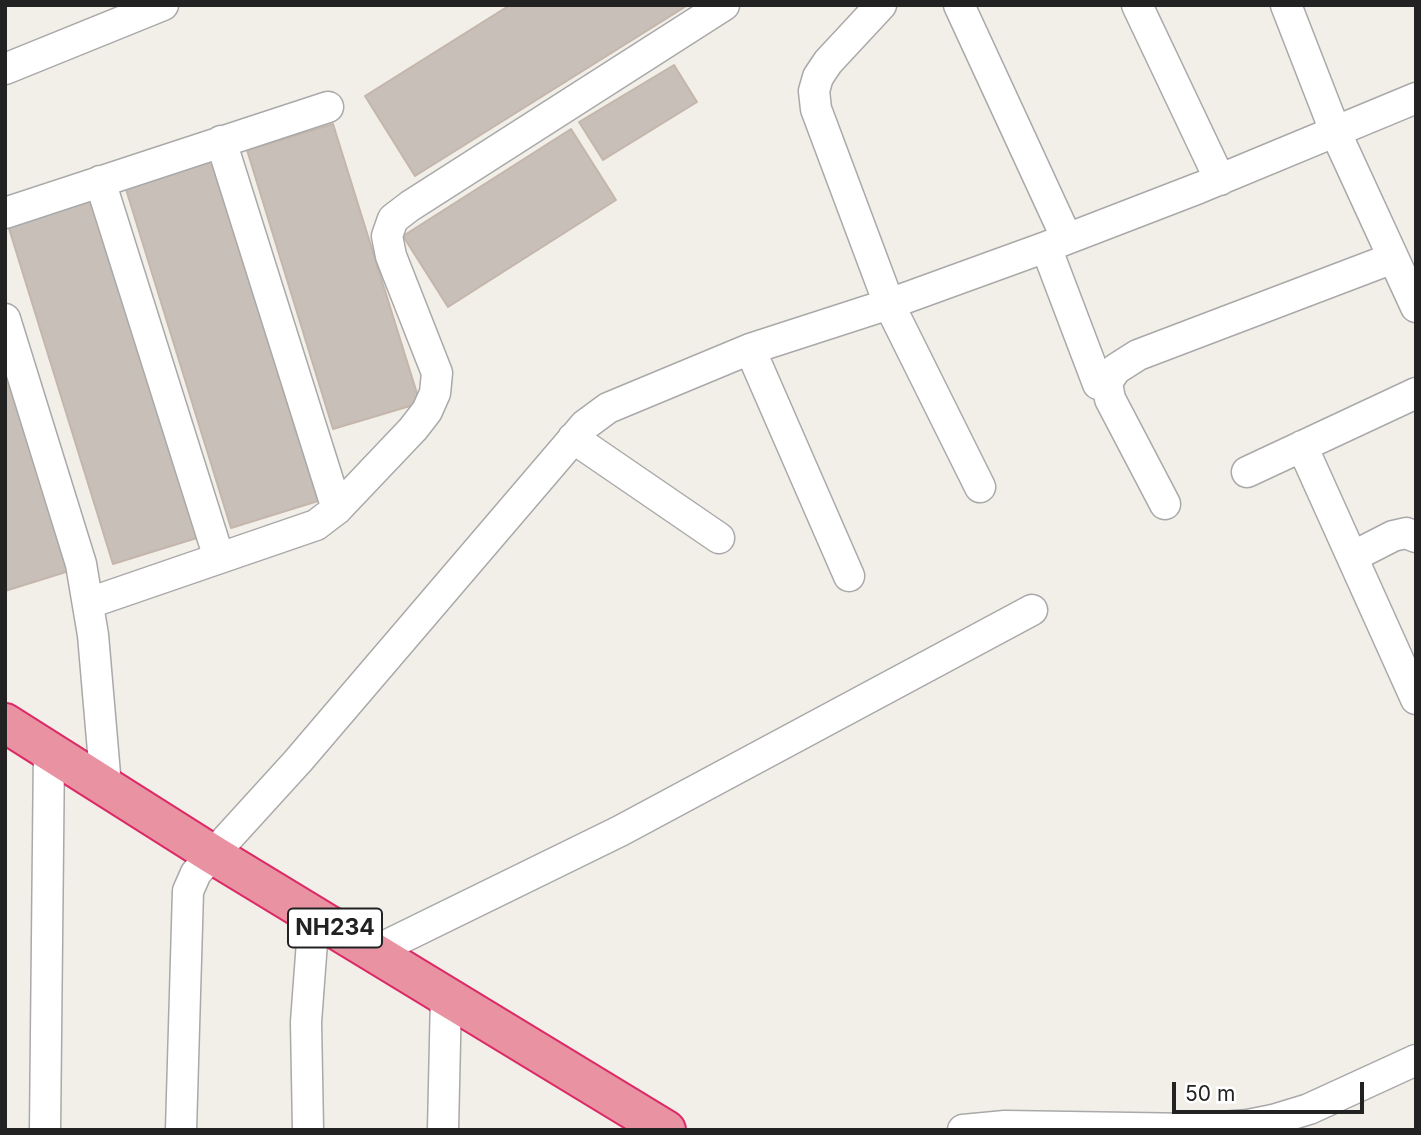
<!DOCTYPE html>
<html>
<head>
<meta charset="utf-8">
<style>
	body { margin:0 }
	#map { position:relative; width:1421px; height:1135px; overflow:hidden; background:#f2efe9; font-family:Inter,sans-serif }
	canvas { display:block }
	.frame { position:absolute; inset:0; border:7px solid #222; pointer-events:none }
	.scale { position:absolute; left:1172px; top:1082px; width:192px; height:32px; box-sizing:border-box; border:4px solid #222; border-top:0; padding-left:9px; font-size:21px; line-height:24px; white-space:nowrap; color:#222; -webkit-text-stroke:5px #fff; paint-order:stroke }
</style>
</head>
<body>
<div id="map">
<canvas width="1421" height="1135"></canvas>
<div class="frame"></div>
<div class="scale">50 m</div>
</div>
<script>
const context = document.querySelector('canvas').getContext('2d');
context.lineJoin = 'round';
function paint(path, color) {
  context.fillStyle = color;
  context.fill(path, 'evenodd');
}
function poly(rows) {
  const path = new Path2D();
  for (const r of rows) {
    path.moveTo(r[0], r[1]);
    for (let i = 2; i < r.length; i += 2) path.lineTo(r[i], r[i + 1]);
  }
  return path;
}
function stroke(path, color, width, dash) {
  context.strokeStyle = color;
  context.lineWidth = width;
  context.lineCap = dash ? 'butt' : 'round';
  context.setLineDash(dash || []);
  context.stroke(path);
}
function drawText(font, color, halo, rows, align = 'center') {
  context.font = font + ' Inter,sans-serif';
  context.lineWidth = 5;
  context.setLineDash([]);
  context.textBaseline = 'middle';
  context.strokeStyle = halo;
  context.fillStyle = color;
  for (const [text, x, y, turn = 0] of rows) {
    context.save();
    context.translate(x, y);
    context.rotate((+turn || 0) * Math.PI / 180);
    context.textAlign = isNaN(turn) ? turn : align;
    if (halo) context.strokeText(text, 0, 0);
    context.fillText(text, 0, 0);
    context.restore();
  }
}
const building = poly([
	[510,5,688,5,415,176,365,96,510,5],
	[674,65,697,102,603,160,579,122,674,65],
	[333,124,420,403,333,429,247,150,333,124],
	[571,129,616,200,448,307,403,236,571,129],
	[212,160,318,501,231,528,125,186,212,160],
	[93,196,200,537,113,564,7,222,93,196],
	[5,366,69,571,5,591,5,366]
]);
paint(building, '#c7bfb8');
stroke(building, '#c4b6ab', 2);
const minor = poly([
	[881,5,828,62,818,77,814,91,816,109,889,304,980,487],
	[959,5,1067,239],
	[1137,5,1220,180],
	[1286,5,1335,131,1416,307],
	[5,69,163,5],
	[221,141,337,509],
	[100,181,219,558],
	[5,213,328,107],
	[1046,247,1098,384],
	[5,319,81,564,93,635,106,786],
	[750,349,849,576],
	[573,438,719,538],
	[1302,446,1416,699],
	[1247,472,1416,393],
	[1165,504,1110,399,1107,382,1116,369,1138,355,1393,258],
	[1352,557,1393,536,1406,533,1416,537],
	[89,603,316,525,337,509,413,429,427,411,435,393,437,373,391,256,387,236,393,219,410,206,724,5],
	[373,952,620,831,1032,610],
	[45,1130,49,750],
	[181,1130,188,891,196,873,298,761,585,425,608,408,750,349,889,304,1046,247,1199,188,1416,98],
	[308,1130,306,1022,314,915],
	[443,1130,446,996],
	[963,1130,1005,1126,1194,1129,1248,1125,1273,1120,1309,1109,1416,1060]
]);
const highway = poly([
	[5,723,212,854,666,1130]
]);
stroke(minor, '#a9a9a9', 33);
stroke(highway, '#dc2a67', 42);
stroke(minor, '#fff', 30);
stroke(highway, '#e892a2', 38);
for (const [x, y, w] of [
	[335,928,94]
]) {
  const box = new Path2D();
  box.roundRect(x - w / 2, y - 19.5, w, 39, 5);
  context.fillStyle = '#fff';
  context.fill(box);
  stroke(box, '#222', 2);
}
drawText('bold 23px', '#222', null, [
	["NH234",335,928]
]);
</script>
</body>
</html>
